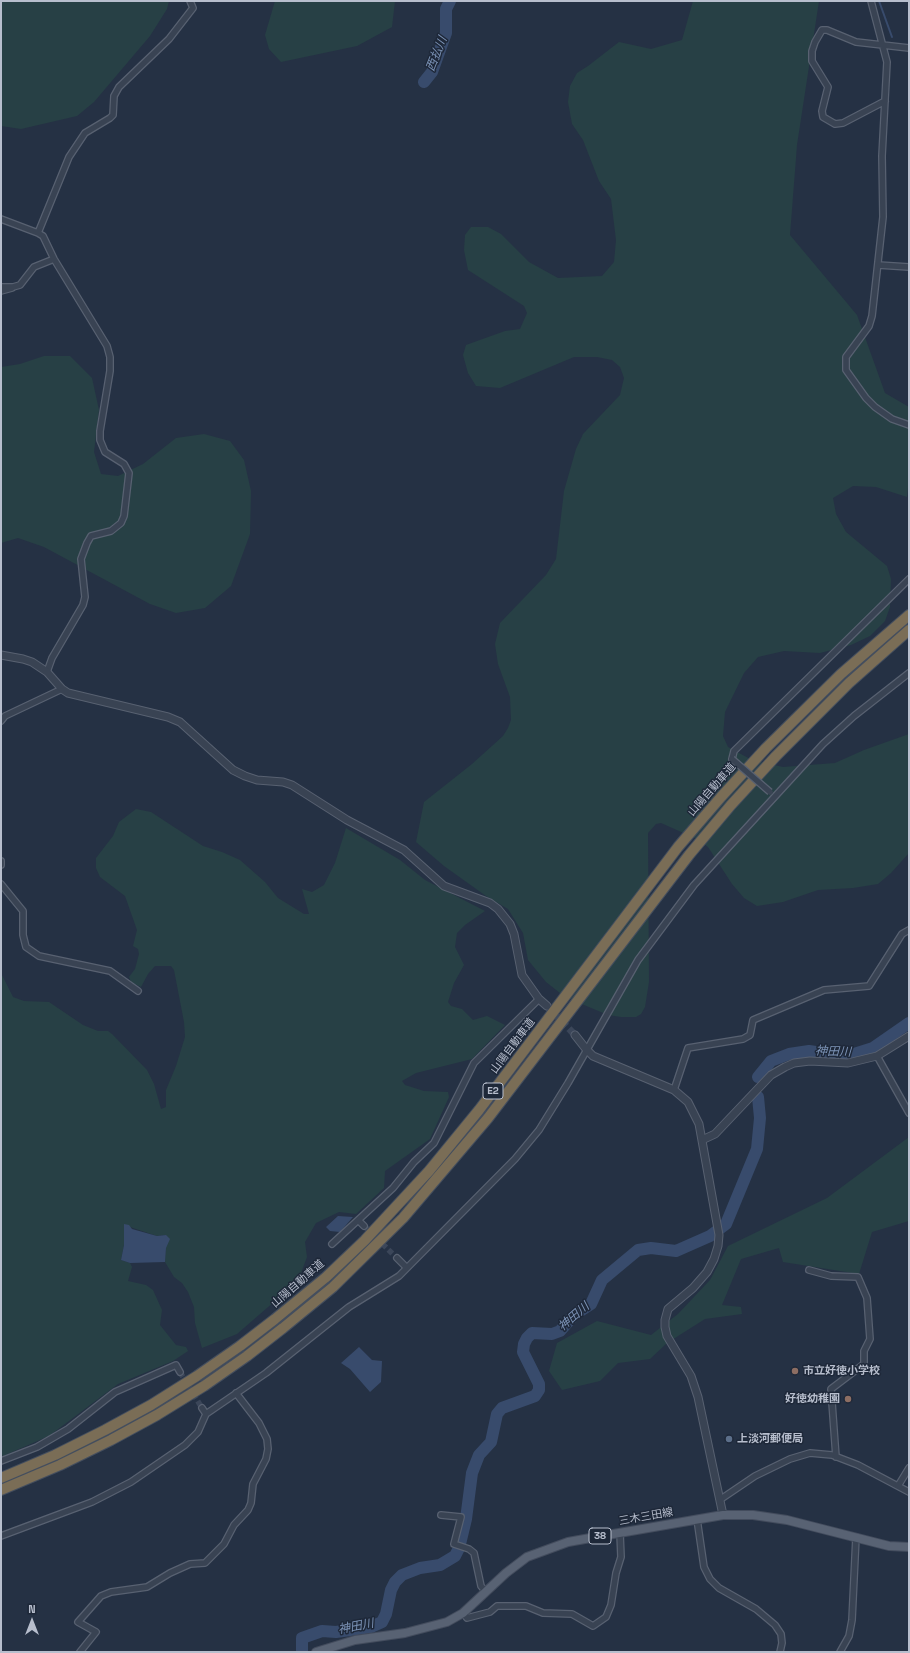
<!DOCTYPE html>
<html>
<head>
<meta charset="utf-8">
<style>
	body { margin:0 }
	#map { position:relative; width:910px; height:1653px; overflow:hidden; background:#253144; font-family:"Space Grotesk",sans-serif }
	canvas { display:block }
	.frame { position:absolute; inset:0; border:2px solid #b7becd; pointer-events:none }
	.north { position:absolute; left:12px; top:1601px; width:40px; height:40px; -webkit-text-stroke:3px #1e2839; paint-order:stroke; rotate:0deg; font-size:11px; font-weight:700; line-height:16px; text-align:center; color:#b7becd }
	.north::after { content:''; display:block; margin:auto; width:14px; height:18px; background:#b7becd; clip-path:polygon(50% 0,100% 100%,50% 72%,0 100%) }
</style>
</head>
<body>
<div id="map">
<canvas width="910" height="1653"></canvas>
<div class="frame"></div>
<div class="north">N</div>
</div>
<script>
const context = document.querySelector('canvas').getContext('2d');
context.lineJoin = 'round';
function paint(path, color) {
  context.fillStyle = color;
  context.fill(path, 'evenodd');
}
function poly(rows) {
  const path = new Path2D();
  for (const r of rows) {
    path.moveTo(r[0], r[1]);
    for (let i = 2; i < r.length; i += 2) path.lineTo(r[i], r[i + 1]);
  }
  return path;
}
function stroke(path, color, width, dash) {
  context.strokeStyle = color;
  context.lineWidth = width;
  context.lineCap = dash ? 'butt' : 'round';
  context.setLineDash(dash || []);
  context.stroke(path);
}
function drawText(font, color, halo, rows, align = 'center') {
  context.font = font + ' "Space Grotesk","Noto Sans JP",sans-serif';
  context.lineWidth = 3;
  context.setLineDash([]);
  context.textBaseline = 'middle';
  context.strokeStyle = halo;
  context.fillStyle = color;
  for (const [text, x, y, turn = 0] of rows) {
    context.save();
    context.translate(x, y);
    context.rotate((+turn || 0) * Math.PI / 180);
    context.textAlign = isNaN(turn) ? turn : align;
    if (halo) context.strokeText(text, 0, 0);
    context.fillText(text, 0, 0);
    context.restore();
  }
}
paint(poly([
	[1,1,169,1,167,9,150,36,94,102,77,116,21,129,1,126],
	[275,1,395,1,392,27,357,46,281,62,269,49,265,35],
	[693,1,819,1,797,145,790,235,857,315,885,393,909,407,909,479,907,497,876,487,853,486,833,498,836,514,846,532,887,566,891,579,890,607,885,621,870,636,851,645,820,653,784,651,758,657,744,673,725,712,723,736,728,747,752,760,783,767,835,763,864,750,909,734,909,853,891,873,878,884,853,888,818,890,783,902,757,906,744,898,732,884,708,847,697,839,661,823,656,824,648,833,649,982,645,1007,641,1014,636,1017,621,1017,608,1015,565,997,546,982,528,960,523,933,508,909,486,896,444,866,416,842,424,802,472,764,503,736,508,728,511,720,510,697,498,664,495,644,500,623,546,575,556,559,564,491,576,449,583,434,620,395,624,378,620,367,612,360,597,357,574,357,500,388,476,386,468,373,463,355,466,345,505,331,520,329,527,313,524,306,468,270,464,250,465,235,471,227,488,227,501,234,529,262,558,278,602,276,614,262,616,240,611,199,599,181,583,140,572,124,568,102,570,86,577,73,588,66,619,42,651,49,682,40],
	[44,356,70,356,92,378,99,410,94,452,101,474,118,476,143,464,176,438,204,434,230,441,244,460,251,491,250,534,231,586,205,608,176,613,150,604,44,547,18,538,1,543,1,367,20,364],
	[136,809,151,812,203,846,222,852,240,860,265,882,278,898,304,914,309,914,302,889,312,892,324,885,335,863,346,828,400,860,425,880,485,911,465,925,457,933,455,947,464,965,454,983,448,1002,451,1006,462,1009,473,1020,487,1016,505,1025,472,1059,416,1073,402,1081,405,1085,424,1091,448,1092,449,1097,430,1139,385,1171,384,1188,356,1214,339,1212,316,1223,305,1242,307,1257,298,1281,237,1334,202,1348,195,1323,194,1307,188,1292,182,1283,174,1277,165,1262,166,1235,157,1236,124,1225,124,1245,121,1260,130,1263,132,1267,128,1281,146,1285,153,1290,162,1310,160,1325,176,1345,186,1347,188,1351,173,1361,118,1384,49,1436,3,1456,1,1455,1,961,2,975,13,997,24,1001,49,1002,83,1025,98,1031,108,1031,112,1034,147,1070,154,1084,161,1109,166,1107,166,1090,176,1066,185,1037,184,1022,174,970,171,966,155,966,148,974,141,987,131,982,129,977,135,969,139,954,138,949,133,946,137,930,125,896,100,877,96,868,96,858,113,836,119,822],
	[909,1137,909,1221,872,1232,859,1274,783,1262,779,1248,741,1259,722,1305,741,1307,742,1314,705,1319,667,1343,650,1359,618,1363,600,1381,562,1390,549,1371,557,1343,597,1321,651,1335,678,1314,710,1280,728,1246,827,1198]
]), '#274045');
paint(poly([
	[338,1216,353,1217,340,1232,330,1231,326,1227],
	[124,1224,129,1225,132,1229,157,1236,166,1235,170,1239,166,1248,165,1262,130,1263,121,1260,124,1245],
	[359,1347,372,1360,382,1361,381,1382,370,1392,350,1369,341,1363]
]), '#384b6c');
stroke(poly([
	[879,1,892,37]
]), '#384b6c', 2);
stroke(poly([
	[424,82,432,72,446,33,446,9,450,1],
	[758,1077,771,1061,789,1054,809,1051,836,1055,854,1054,873,1048,909,1023],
	[460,1544,466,1519,472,1473,479,1455,491,1442,497,1414,502,1408,535,1396,539,1390,539,1384,523,1352,524,1344,527,1338,532,1333,552,1334,560,1331,574,1315,591,1304,602,1280,638,1250,651,1248,676,1251,710,1236,726,1224,757,1149,760,1118,758,1097],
	[302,1652,302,1638,322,1631,336,1632,371,1627,382,1622,386,1614,391,1590,395,1582,402,1575,420,1568,440,1565,455,1556,459,1548]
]), '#384b6c', 12);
stroke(poly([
	[364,1226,397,1258],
	[180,1372,202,1408]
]), '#3b4659', 5.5, [5.5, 3]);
stroke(poly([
	[547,1006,575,1035]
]), '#3b4659', 7, [7, 3.5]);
const minor = poly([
	[871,1,887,62,882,156,883,217,872,316,869,326,846,357,846,370,866,398,875,407,892,419,909,425],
	[885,101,843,123,835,124,823,117,822,111,828,87,812,61,812,51,815,42,822,30,827,30,856,42,909,48],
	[1,219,38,233,43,236,54,259,107,346,110,357,110,371,100,431,100,440,105,452,124,464,129,473,124,516,121,523,111,531,91,536,87,543,81,559,85,597,83,605,52,658,47,672],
	[38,233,69,157,85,133,110,118,113,115,114,96,119,87,169,39,193,8,190,1],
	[878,265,909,267],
	[1,287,13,287,20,285,34,267,54,259],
	[1,291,12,288],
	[1,721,5,716,62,689],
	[732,759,734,751,909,579],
	[1,861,1,865],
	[1,884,23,911,23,935,26,947,39,956,110,971,138,991],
	[877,1056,909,1113],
	[674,1090,688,1048,743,1039,750,1035,753,1020,824,990,869,986,902,934,909,930],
	[359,1221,364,1226],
	[332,1244,393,1188,414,1162,434,1143,474,1063,539,999],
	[397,1258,407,1268],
	[809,1270,831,1276,858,1277,867,1298,870,1339,864,1351,864,1364,831,1389,836,1457],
	[202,1408,206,1414],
	[1,1461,37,1447,68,1429,115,1392,176,1365,180,1372],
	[898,1486,909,1468],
	[721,1499,755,1476,790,1459,810,1453,832,1455,858,1465,909,1492],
	[441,1515,461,1517,454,1544,469,1549,474,1553,481,1586,486,1592],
	[697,1519,704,1567,710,1579,719,1588,756,1609,775,1625,781,1634,782,1643,780,1652],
	[1,1536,92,1502,131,1482,185,1445,198,1432,206,1414,266,1373,349,1307,399,1276,515,1159,539,1130,568,1083,638,960,694,885,823,744,854,716,909,673],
	[463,1613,467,1618,490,1612,497,1606,526,1606,543,1613,572,1614,593,1626,606,1617,611,1605,616,1573,621,1557,620,1533],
	[80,1652,96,1632,78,1622,101,1596,111,1592,147,1587,170,1573,190,1564,205,1563,224,1544,234,1525,248,1510,251,1503,253,1484,266,1459,268,1449,267,1439,259,1423,236,1393],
	[840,1652,849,1636,852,1620,856,1537]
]);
const tertiary = poly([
	[1,655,23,659,32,662,47,672,62,689,68,693,168,717,180,722,233,770,245,776,257,780,283,782,292,785,347,820,404,850,444,886,490,903,498,909,510,924,514,934,522,975,539,999,547,1006],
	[575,1035,586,1049,593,1056,674,1090,688,1102,699,1124,719,1235,718,1246,714,1259,707,1272,693,1288,668,1309,665,1320,665,1327,667,1336,691,1376,698,1397,723,1515],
	[702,1140,715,1134,771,1075,785,1067,794,1063,810,1061,848,1063,877,1056,909,1036]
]);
const primary = poly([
	[316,1652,355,1640,405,1633,447,1622,463,1613,506,1573,527,1557,568,1542,596,1537,723,1515,753,1515,787,1520,889,1546,909,1547]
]);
const motorway = poly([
	[1,1478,55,1455,105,1430,151,1405,197,1376,240,1346,275,1319,325,1278,365,1240,429,1171,479,1110,678,847,721,797,766,748,841,674,909,615],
	[1,1490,60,1465,111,1440,157,1415,204,1386,247,1356,283,1328,333,1287,403,1218,488,1118,689,855,731,805,776,756,849,683,909,630]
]);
stroke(minor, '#586171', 8);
stroke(tertiary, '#586171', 9);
stroke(primary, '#434c5d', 10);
stroke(motorway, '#444e5e', 12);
stroke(minor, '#394353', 5.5);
stroke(tertiary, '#394353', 7);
stroke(primary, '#586273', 8);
stroke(motorway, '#7a6d56', 10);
const minorBridge = poly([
	[732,759,770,792]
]);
stroke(minorBridge, '#586171', 8, []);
stroke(minorBridge, '#394353', 5.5);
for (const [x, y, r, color] of [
	[795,1371,4,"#8d6e63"],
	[848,1399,4,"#8d6e63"],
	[729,1439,4,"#5c6f8a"]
]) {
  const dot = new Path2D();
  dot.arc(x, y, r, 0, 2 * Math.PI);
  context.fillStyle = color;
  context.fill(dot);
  stroke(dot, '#1e2839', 1.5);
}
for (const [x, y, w] of [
	[493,1091,20],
	[600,1536,22]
]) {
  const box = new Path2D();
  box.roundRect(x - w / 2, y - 8, w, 16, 3);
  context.fillStyle = '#1e2839';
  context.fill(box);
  stroke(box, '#b7becd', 1);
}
drawText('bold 10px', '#b7becd', null, [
	["E2",493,1091],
	["38",600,1536]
]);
drawText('11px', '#b7becd', '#1e2839', [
	["山陽自動車道",712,790,-49],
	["山陽自動車道",513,1046,-53],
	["山陽自動車道",298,1284,-41],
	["三木三田線",646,1517,-10]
]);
drawText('bold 11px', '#b7becd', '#1e2839', [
	["市立好徳小学校",803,1371],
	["好徳幼稚園",840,1399,"right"],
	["上淡河郵便局",737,1439]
], 'left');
drawText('italic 12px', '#7c93b6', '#1e2839', [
	["西払川",437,54,-68],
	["神田川",833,1052,2],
	["神田川",574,1317,-41],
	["神田川",356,1627,-11]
]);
</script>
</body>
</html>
